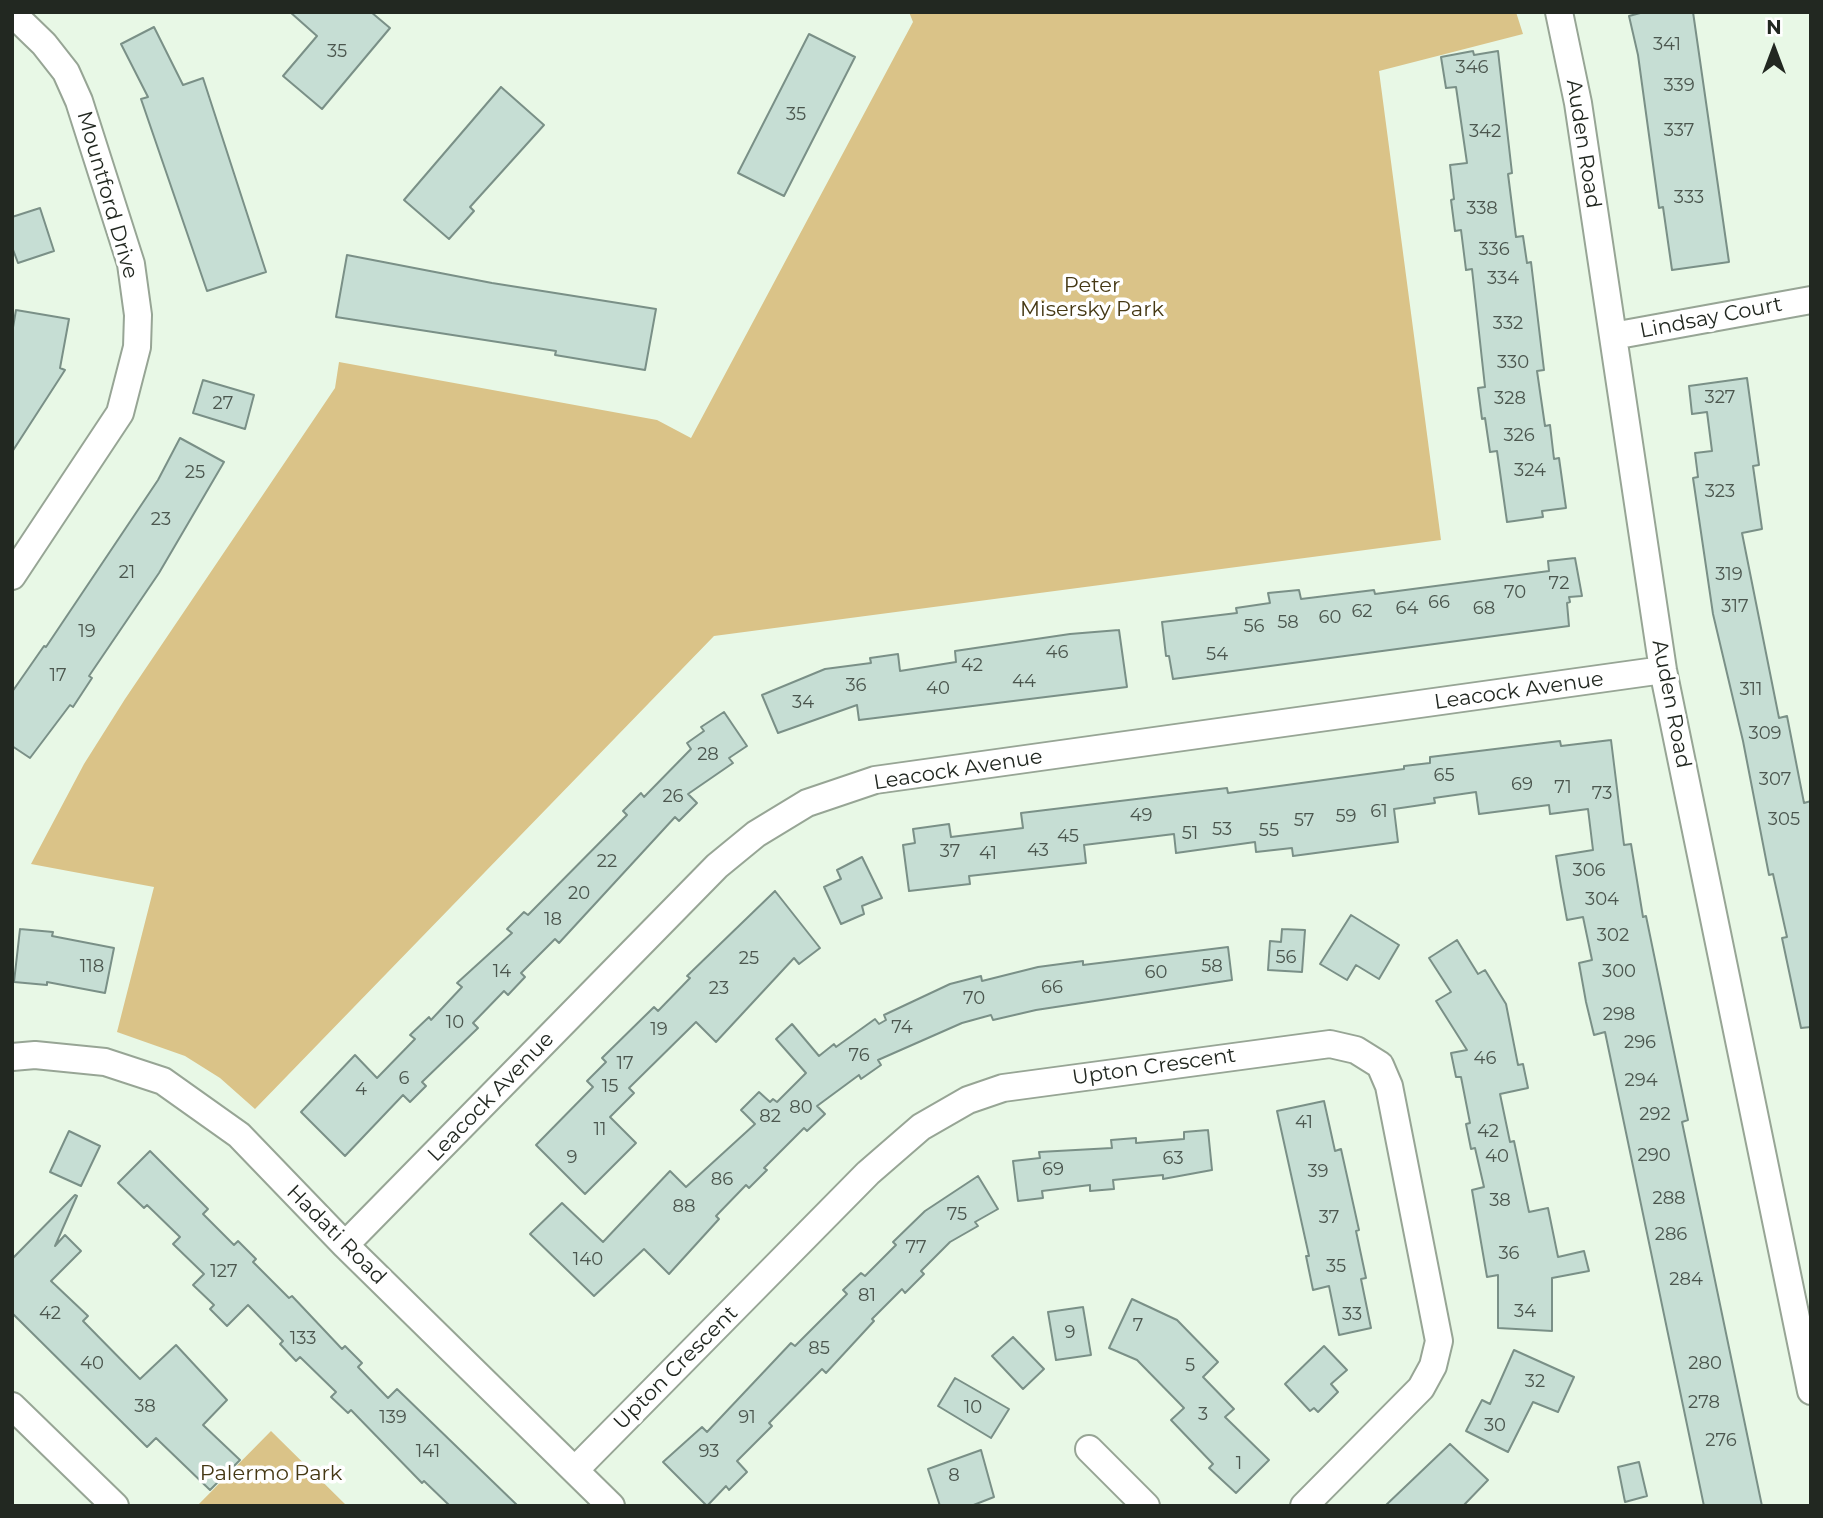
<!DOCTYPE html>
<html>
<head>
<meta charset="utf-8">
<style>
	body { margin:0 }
	#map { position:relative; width:1823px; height:1518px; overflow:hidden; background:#e8f8e6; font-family:Montserrat,sans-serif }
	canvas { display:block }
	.frame { position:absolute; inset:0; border:14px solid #222821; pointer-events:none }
	.north { position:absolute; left:1739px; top:14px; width:70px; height:70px; -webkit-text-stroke:5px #fff; paint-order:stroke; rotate:0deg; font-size:19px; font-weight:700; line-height:28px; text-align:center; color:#222821 }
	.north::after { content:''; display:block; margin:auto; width:24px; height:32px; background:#222821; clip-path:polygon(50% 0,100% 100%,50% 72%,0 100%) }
</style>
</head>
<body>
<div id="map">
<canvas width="1823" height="1518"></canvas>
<div class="frame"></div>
<div class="north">N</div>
</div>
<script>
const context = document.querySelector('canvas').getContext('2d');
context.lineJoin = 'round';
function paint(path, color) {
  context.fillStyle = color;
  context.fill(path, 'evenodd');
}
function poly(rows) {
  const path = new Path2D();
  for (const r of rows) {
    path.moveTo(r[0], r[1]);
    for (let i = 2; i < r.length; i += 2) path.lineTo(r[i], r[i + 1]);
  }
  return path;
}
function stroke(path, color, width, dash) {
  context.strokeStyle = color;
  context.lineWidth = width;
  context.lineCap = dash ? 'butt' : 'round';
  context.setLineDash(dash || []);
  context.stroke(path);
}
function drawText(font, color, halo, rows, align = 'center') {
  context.font = font + ' Montserrat,sans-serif';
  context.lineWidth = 7;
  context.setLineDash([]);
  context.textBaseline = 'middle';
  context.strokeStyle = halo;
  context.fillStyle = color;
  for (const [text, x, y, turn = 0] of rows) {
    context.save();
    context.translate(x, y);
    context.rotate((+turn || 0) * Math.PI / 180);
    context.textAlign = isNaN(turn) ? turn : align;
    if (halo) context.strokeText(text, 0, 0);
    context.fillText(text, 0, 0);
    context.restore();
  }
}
paint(poly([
	[909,12,1516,12,1523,34,1379,71,1441,540,714,636,255,1109,220,1078,185,1056,117,1032,154,887,31,864,84,764,125,699,335,388,339,362,657,420,691,438,913,22],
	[271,1431,347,1506,197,1506]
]), '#dac388');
const building = poly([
	[290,12,371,12,390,28,322,109,283,76,317,36,290,12],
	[1644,12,1693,12,1729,262,1672,270,1663,207,1659,208,1638,55,1629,16,1644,12],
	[154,27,183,85,203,78,266,272,207,291,141,99,148,97,121,44,154,27],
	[809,34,855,57,784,196,738,173,809,34],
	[1473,51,1474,55,1498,51,1512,173,1508,174,1516,237,1523,236,1527,263,1531,262,1544,370,1537,371,1545,426,1550,425,1554,459,1559,458,1566,508,1542,511,1543,517,1507,522,1497,451,1490,452,1485,418,1482,419,1478,388,1485,387,1472,269,1466,270,1461,230,1455,231,1451,200,1454,199,1450,165,1467,163,1456,87,1446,88,1441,57,1473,51],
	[501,87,544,125,470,207,474,211,449,239,404,200,501,87],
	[40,208,54,251,18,263,12,247,12,217,40,208],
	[347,255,492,283,656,309,645,370,555,355,556,351,336,317,347,255],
	[16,310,69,319,60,368,65,370,12,452,12,333,16,310],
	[1747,378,1759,465,1753,466,1762,529,1742,533,1779,718,1787,716,1804,803,1811,801,1811,1027,1801,1028,1782,938,1787,937,1773,874,1769,875,1743,741,1713,614,1693,478,1698,477,1695,453,1712,451,1707,412,1692,414,1689,386,1747,378],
	[203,380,254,395,245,429,193,413,203,380],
	[180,438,224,462,159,573,89,676,92,678,73,707,70,705,30,758,12,746,12,692,44,646,46,647,158,480,180,438],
	[1575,558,1582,596,1569,597,1570,602,1567,603,1569,626,1173,679,1169,656,1166,656,1162,622,1237,613,1236,608,1270,603,1268,593,1299,590,1301,599,1374,590,1375,594,1549,571,1548,561,1575,558],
	[1119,630,1127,687,859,720,857,705,778,733,762,695,825,669,871,663,870,658,898,654,900,671,956,662,955,651,1070,634,1119,630],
	[724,712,747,746,729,758,733,763,688,794,697,803,679,821,675,817,559,943,555,939,521,973,525,977,508,995,504,991,473,1023,478,1028,422,1082,426,1086,410,1102,403,1095,345,1156,301,1112,355,1055,377,1078,415,1039,410,1035,429,1017,431,1020,462,987,457,983,512,933,507,929,524,912,528,915,627,815,623,811,641,793,644,797,691,749,687,743,704,731,701,727,724,712],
	[1611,740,1624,845,1631,844,1643,917,1646,916,1688,1120,1682,1122,1762,1506,1704,1506,1605,1032,1594,1035,1586,1002,1579,963,1592,960,1583,917,1567,920,1561,887,1556,856,1593,850,1588,809,1550,814,1549,805,1479,814,1476,792,1434,798,1435,803,1394,809,1398,842,1293,856,1292,848,1256,852,1255,842,1176,853,1174,834,1084,845,1086,863,969,876,970,884,909,891,903,845,915,843,913,829,949,824,951,837,1023,828,1021,813,1227,788,1228,793,1404,769,1404,766,1430,763,1430,757,1560,741,1561,746,1611,740],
	[862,857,882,898,862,906,864,914,841,924,824,887,841,879,837,870,862,857],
	[775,891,820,948,799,964,794,958,716,1042,696,1022,629,1088,634,1093,610,1117,636,1143,585,1194,536,1145,593,1087,587,1081,606,1062,602,1058,654,1007,658,1011,690,978,687,976,775,891],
	[1351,915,1399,945,1379,979,1356,965,1347,980,1320,964,1351,915],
	[20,929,53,932,52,936,114,948,105,993,47,982,47,985,14,982,20,929],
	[1282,929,1305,930,1302,972,1268,970,1270,941,1281,942,1282,929],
	[1457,940,1478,974,1485,970,1506,1004,1518,1065,1523,1064,1528,1088,1500,1094,1510,1142,1514,1141,1529,1212,1548,1208,1558,1257,1584,1251,1589,1271,1552,1278,1552,1331,1498,1328,1498,1275,1487,1277,1472,1190,1484,1187,1475,1148,1471,1149,1466,1124,1470,1123,1461,1077,1456,1077,1451,1053,1467,1050,1436,1001,1451,992,1429,958,1457,940],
	[1228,947,1232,980,1036,1010,993,1020,991,1015,962,1023,878,1060,881,1065,861,1079,859,1075,817,1106,825,1114,807,1131,804,1128,764,1168,767,1170,749,1188,746,1185,716,1216,719,1219,669,1274,644,1249,594,1296,530,1234,562,1203,603,1242,670,1171,686,1187,755,1124,741,1110,759,1092,770,1102,773,1099,777,1102,806,1073,776,1039,792,1024,819,1056,834,1044,836,1047,875,1019,879,1024,886,1020,884,1015,950,984,981,976,982,981,1038,967,1083,961,1083,965,1228,947],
	[1324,1101,1335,1151,1341,1149,1359,1230,1356,1231,1366,1278,1361,1279,1371,1328,1339,1335,1329,1286,1313,1290,1306,1256,1309,1256,1277,1111,1324,1101],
	[1208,1130,1212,1170,1163,1179,1163,1175,1113,1180,1114,1189,1090,1191,1090,1185,1042,1191,1043,1198,1018,1201,1013,1161,1040,1158,1039,1152,1112,1148,1111,1140,1136,1138,1136,1143,1184,1139,1184,1132,1208,1130],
	[69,1131,100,1146,81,1186,50,1172,69,1131],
	[150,1151,208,1209,203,1214,234,1245,238,1241,256,1259,253,1262,289,1298,292,1296,342,1349,345,1346,362,1363,358,1367,388,1398,397,1389,518,1506,450,1506,424,1481,422,1483,351,1410,348,1413,331,1397,336,1392,300,1357,296,1361,280,1344,283,1341,248,1305,227,1326,210,1309,214,1305,193,1285,204,1274,173,1244,180,1237,147,1205,144,1208,118,1183,150,1151],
	[978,1176,998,1209,975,1222,978,1226,950,1242,921,1271,924,1274,905,1293,902,1289,872,1319,874,1321,826,1373,822,1369,769,1423,772,1426,737,1461,747,1472,729,1490,726,1486,707,1506,663,1462,702,1427,707,1432,791,1343,795,1346,847,1294,843,1290,861,1273,865,1276,896,1245,893,1242,925,1211,978,1176],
	[75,1195,77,1196,55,1246,65,1235,81,1251,51,1281,88,1316,83,1321,140,1379,176,1345,227,1400,203,1425,240,1460,210,1490,156,1438,147,1447,12,1313,12,1259,75,1195],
	[1132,1299,1177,1320,1218,1362,1203,1377,1234,1409,1225,1417,1269,1460,1236,1493,1209,1468,1213,1464,1171,1420,1184,1408,1137,1360,1109,1348,1132,1299],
	[1083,1307,1091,1355,1056,1360,1048,1312,1083,1307],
	[1013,1337,1044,1369,1023,1389,992,1356,1013,1337],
	[1324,1346,1347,1370,1331,1384,1338,1392,1318,1412,1314,1408,1310,1411,1285,1384,1324,1346],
	[1514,1350,1574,1377,1558,1412,1533,1402,1508,1452,1466,1431,1482,1400,1490,1404,1514,1350],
	[955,1378,1009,1409,991,1438,938,1406,955,1378],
	[1450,1444,1488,1480,1463,1506,1385,1506,1450,1444],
	[981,1450,994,1497,971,1506,940,1506,928,1469,981,1450],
	[1639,1462,1647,1496,1625,1502,1618,1467,1639,1462]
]);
paint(building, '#c6ded4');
stroke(building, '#7a9087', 2);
const street = poly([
	[1559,12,1578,103,1663,670,1811,1391],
	[12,13,44,44,66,72,79,101,131,264,138,315,137,347,120,413,12,576],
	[1613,336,1811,300],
	[12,1057,35,1055,105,1062,163,1081,239,1135,345,1245,611,1506],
	[345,1245,717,866,756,834,807,803,875,780,1663,670],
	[12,1406,115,1506],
	[1089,1449,1146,1506],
	[575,1470,868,1173,921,1127,968,1100,1003,1088,1330,1044,1356,1050,1380,1065,1389,1086,1439,1341,1433,1366,1421,1388,1304,1506]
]);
stroke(street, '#97a595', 30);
stroke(street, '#fff', 26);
drawText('18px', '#4b564e', null, [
	["341",1667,45],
	["35",337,52],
	["346",1472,68],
	["339",1679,86],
	["35",796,115],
	["337",1679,131],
	["342",1485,132],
	["333",1689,198],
	["338",1482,209],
	["336",1494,250],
	["334",1503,279],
	["332",1508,324],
	["330",1513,363],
	["327",1720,398],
	["328",1510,399],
	["27",223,404],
	["326",1519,436],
	["324",1530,471],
	["25",195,473],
	["323",1720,492],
	["23",161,520],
	["21",127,573],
	["319",1729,575],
	["72",1559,584],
	["70",1515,593],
	["66",1439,603],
	["317",1735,607],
	["64",1407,609],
	["68",1484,609],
	["62",1362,612],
	["60",1330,618],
	["58",1288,623],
	["56",1254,627],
	["19",87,632],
	["46",1057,653],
	["54",1217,655],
	["42",972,666],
	["17",58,676],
	["44",1024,682],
	["36",856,686],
	["40",938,689],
	["311",1751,690],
	["34",803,703],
	["309",1765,734],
	["28",708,755],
	["65",1444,776],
	["307",1775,780],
	["69",1522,785],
	["71",1563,788],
	["73",1602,794],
	["26",673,797],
	["61",1379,812],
	["49",1141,816],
	["59",1346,817],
	["305",1784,820],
	["57",1304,821],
	["53",1222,830],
	["55",1269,831],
	["51",1190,834],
	["45",1068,837],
	["43",1038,851],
	["37",950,852],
	["41",988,854],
	["22",607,862],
	["306",1589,871],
	["20",579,894],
	["304",1602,900],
	["18",553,920],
	["302",1613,936],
	["56",1286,958],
	["25",749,959],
	["118",92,967],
	["58",1212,967],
	["14",502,972],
	["300",1619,972],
	["60",1156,973],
	["66",1052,988],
	["23",719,989],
	["70",974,999],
	["298",1619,1015],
	["10",455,1023],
	["74",902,1028],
	["19",659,1030],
	["296",1640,1043],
	["76",859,1056],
	["46",1485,1059],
	["17",625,1064],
	["6",404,1079],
	["294",1641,1081],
	["15",610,1087],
	["4",361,1090],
	["80",801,1108],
	["292",1655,1115],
	["82",770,1117],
	["41",1304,1123],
	["11",600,1130],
	["42",1488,1132],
	["290",1654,1156],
	["40",1497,1157],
	["9",572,1158],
	["63",1173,1159],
	["69",1053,1170],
	["39",1318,1172],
	["86",722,1180],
	["288",1669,1199],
	["38",1500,1201],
	["88",684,1207],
	["75",957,1215],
	["37",1329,1218],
	["286",1671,1235],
	["77",916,1248],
	["36",1509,1254],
	["140",588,1260],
	["35",1336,1267],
	["127",224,1272],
	["284",1686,1280],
	["81",867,1296],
	["34",1525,1312],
	["42",50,1314],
	["33",1352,1315],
	["7",1138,1326],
	["9",1070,1333],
	["133",303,1339],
	["85",819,1349],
	["40",92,1364],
	["280",1705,1364],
	["5",1190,1366],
	["32",1535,1382],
	["278",1704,1403],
	["38",145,1407],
	["10",973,1408],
	["3",1203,1415],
	["139",393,1418],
	["91",747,1418],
	["30",1495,1426],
	["276",1721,1441],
	["141",428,1452],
	["93",709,1452],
	["1",1239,1464],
	["8",954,1476]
]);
drawText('21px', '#222821', '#fff', [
	["Auden Road",1583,144,81],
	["Mountford Drive",107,195,74],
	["Lindsay Court",1711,318,-11],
	["Leacock Avenue",1519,691,-8],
	["Auden Road",1671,704,79],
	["Leacock Avenue",958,770,-9],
	["Upton Crescent",1154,1067,-8],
	["Leacock Avenue",491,1097,-46],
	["Hadati Road",336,1235,45],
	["Upton Crescent",676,1368,-45]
]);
drawText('21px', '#453814', '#fff', [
	["Peter",1092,286],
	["Misersky Park",1092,310],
	["Palermo Park",271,1474]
]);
</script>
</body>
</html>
